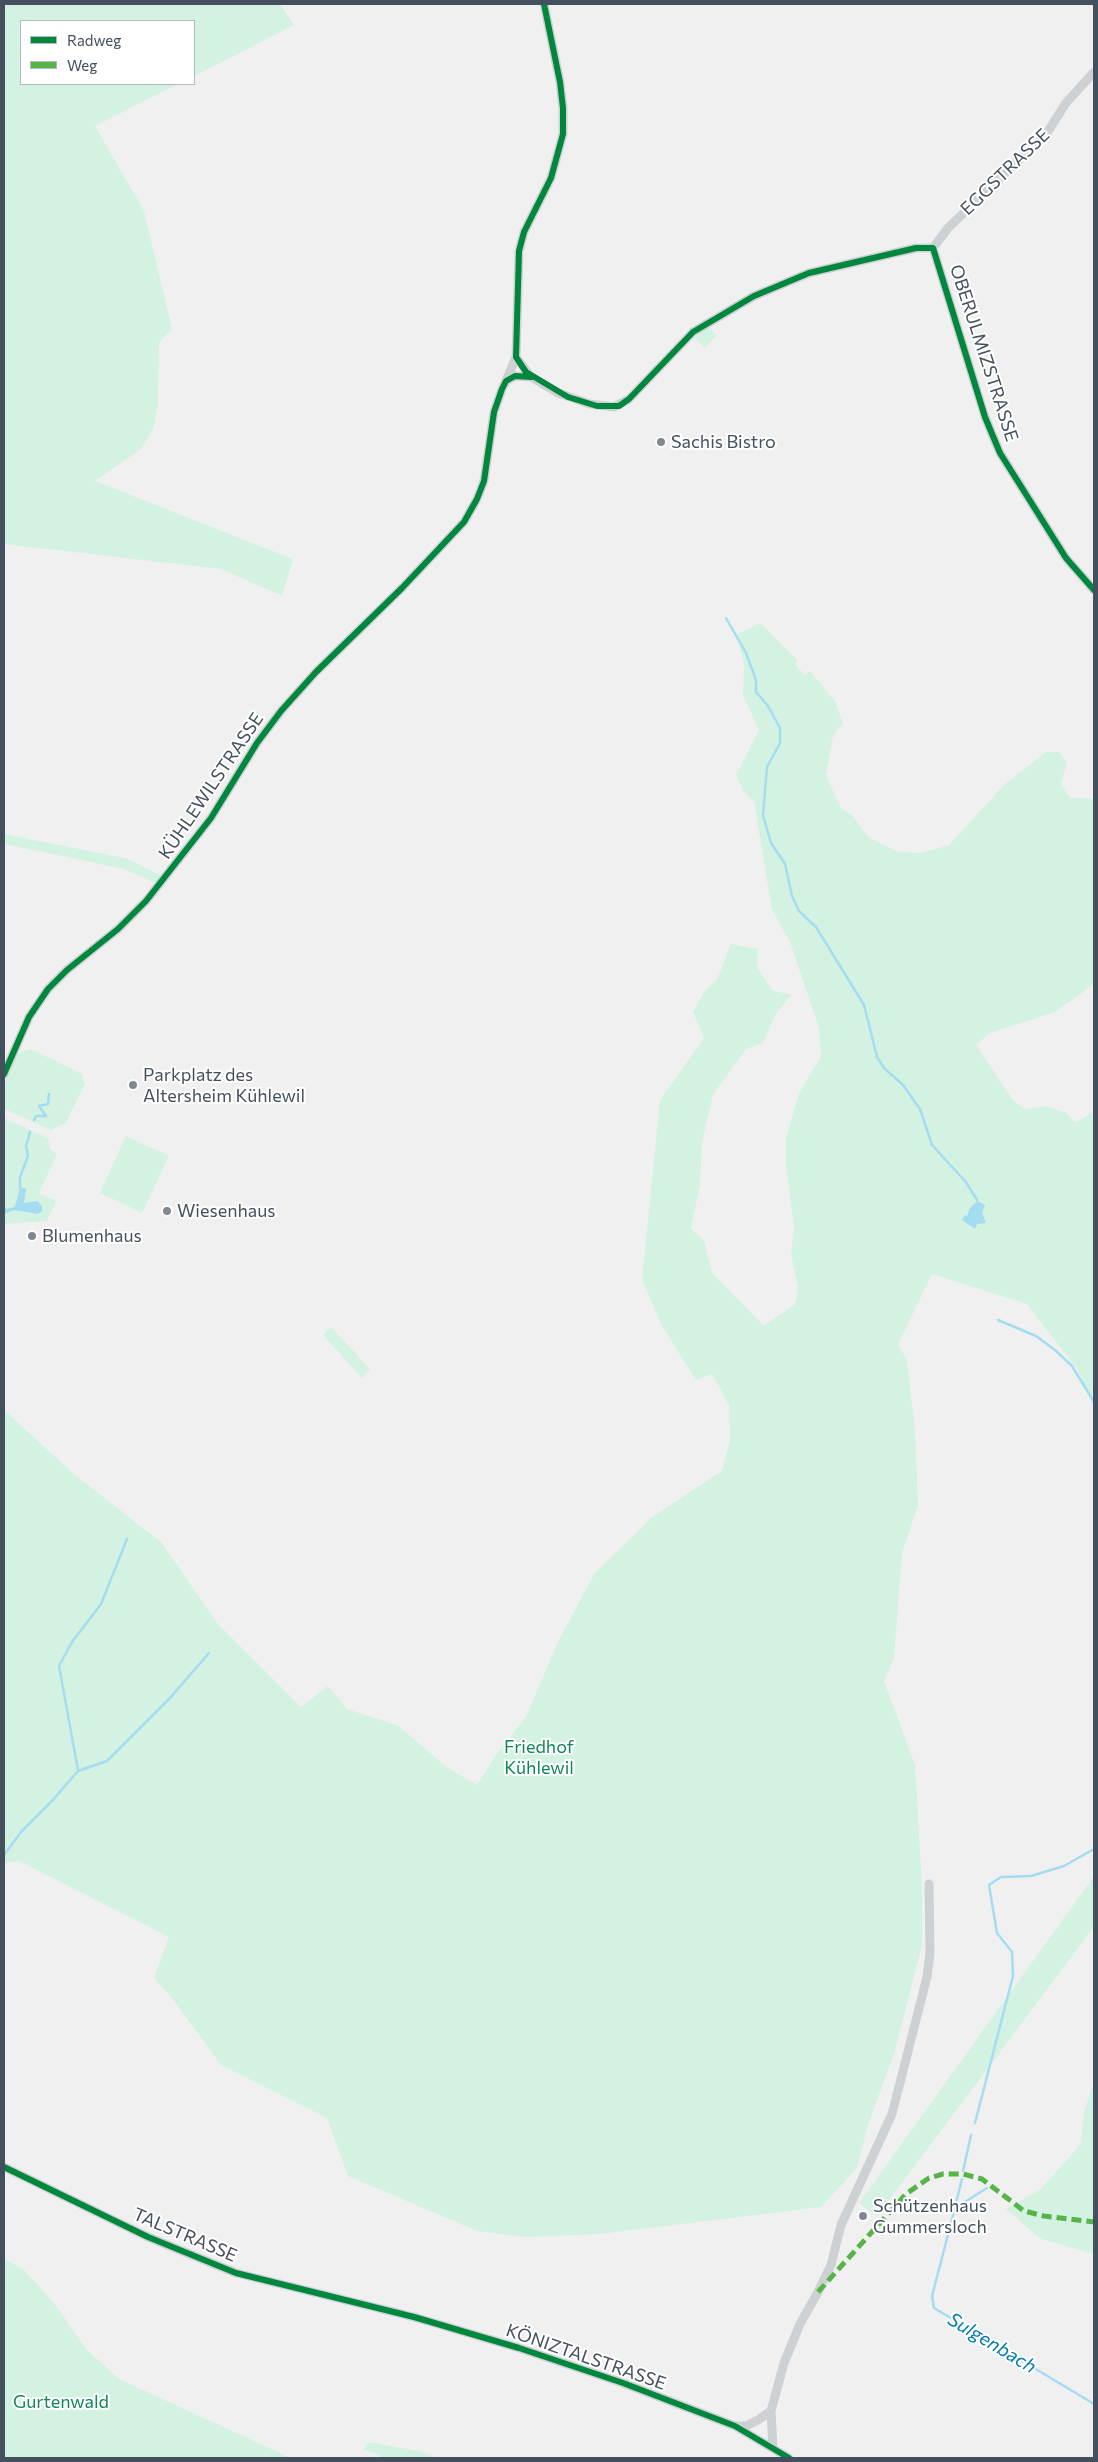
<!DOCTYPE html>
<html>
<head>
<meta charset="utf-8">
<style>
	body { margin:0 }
	#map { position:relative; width:1098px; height:2462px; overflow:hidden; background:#f1f0f0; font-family:Commissioner,sans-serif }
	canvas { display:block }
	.frame { position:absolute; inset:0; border:5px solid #45505e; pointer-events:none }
	.legend { position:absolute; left:20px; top:20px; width:175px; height:65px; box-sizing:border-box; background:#fff; border:1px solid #b5b9bf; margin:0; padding:6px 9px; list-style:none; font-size:15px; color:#45505e }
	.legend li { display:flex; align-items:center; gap:10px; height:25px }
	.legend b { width:25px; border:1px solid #b5b9bf }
</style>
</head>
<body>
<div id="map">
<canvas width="1098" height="2462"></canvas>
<div class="frame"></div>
<ul class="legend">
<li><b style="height:6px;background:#00873e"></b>Radweg</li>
<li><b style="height:6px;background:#57b448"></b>Weg</li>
</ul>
</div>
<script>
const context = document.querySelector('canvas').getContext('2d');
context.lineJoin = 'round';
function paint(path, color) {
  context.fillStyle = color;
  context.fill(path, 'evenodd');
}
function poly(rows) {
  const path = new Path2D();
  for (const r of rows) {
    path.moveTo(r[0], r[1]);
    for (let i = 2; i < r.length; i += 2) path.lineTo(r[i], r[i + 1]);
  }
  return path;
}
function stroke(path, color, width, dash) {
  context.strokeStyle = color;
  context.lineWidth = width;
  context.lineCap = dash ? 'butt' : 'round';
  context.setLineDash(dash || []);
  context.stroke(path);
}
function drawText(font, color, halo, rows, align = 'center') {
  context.font = font + ' Commissioner,sans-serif';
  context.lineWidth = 4;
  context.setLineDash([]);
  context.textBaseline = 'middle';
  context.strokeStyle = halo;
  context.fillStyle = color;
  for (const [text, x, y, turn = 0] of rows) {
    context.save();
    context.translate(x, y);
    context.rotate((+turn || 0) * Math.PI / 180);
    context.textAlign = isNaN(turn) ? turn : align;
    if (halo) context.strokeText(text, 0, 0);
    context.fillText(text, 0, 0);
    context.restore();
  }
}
paint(poly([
	[4,4,280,4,294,25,194,76,194,21,21,21,21,84,178,84,95,126,144,211,172,329,159,343,158,404,154,427,141,449,95,481,293,559,282,596,221,569,4,544],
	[707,326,717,335,705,348,695,338],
	[761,623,797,660,795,665,805,675,810,671,835,701,843,723,833,736,826,776,841,808,852,815,868,837,898,852,922,853,949,845,1004,785,1046,752,1059,752,1067,762,1061,785,1070,798,1094,799,1094,984,1055,1012,990,1033,976,1045,1012,1099,1024,1109,1048,1106,1066,1113,1076,1123,1094,1111,1094,1407,1077,1369,1027,1304,932,1274,898,1344,907,1360,915,1430,918,1505,902,1553,894,1658,884,1681,915,1765,922,1884,922,1945,895,2051,868,2125,857,2168,821,2207,599,2234,526,2237,477,2231,348,2176,327,2118,221,2065,172,1998,154,1978,169,1937,19,1861,4,1863,4,1410,74,1474,162,1543,217,1623,301,1707,328,1686,347,1709,397,1725,447,1767,477,1785,496,1755,526,1717,557,1644,594,1574,651,1518,722,1471,730,1440,729,1405,712,1374,696,1380,662,1326,642,1280,660,1100,704,1038,693,1012,705,990,717,980,731,944,758,949,757,967,772,990,791,995,775,1015,763,1043,746,1049,713,1095,702,1142,700,1185,691,1229,704,1240,712,1273,764,1326,795,1304,798,1290,791,1254,794,1229,786,1164,786,1138,799,1093,821,1057,819,1028,790,942,772,910,754,801,744,792,736,775,759,730,743,695,744,666,737,634],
	[4,834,125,858,163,876,158,884,124,869,4,844],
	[31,1049,82,1074,85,1084,66,1123,51,1130,4,1109,4,1084,17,1053],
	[4,1118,48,1138,50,1149,57,1154,39,1193,56,1201,47,1221,4,1224],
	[126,1136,169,1156,142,1213,100,1193],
	[331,1327,370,1369,362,1378,323,1335],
	[1094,1876,1094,1927,877,2216,859,2203],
	[1094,2081,1094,2254,1041,2239,1006,2209,1041,2189,1081,2144,1084,2113],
	[4,2258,24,2270,54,2303,86,2349,119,2379,291,2458,4,2458],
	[369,2442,420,2451,437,2458,379,2458,380,2455,363,2450]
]), '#d3f2e1');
paint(poly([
	[20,1187,26,1189,24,1203,37,1201,42,1206,42,1211,38,1214,14,1210,4,1214,4,1207,7,1209,15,1207],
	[977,1201,985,1205,982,1213,986,1223,977,1224,975,1229,962,1220,965,1215,967,1216,970,1208]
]), '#a4dcf2');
stroke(poly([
	[726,618,746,653,756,680,756,692,768,706,780,728,780,743,767,767,763,815,771,843,785,864,792,896,799,911,816,927,864,1005,877,1057,884,1068,903,1085,920,1109,932,1145,966,1182,977,1200],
	[34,1120,36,1116,46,1116,39,1106,48,1104,49,1094],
	[20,1187,20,1177,28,1156,26,1146,30,1132],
	[998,1320,1036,1336,1055,1350,1072,1366,1094,1402],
	[78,1770,59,1666,72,1642,101,1604,127,1539],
	[4,1855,21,1832,51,1802,78,1771,107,1761,170,1698,209,1653],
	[975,2123,1013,1976,1012,1952,997,1933,989,1885,1001,1877,1031,1876,1064,1866,1094,1849],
	[963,2171,971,2135],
	[987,2188,955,2208,932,2296,934,2308,1094,2404],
	[955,2207,962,2179]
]), '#a4dcf2', 2.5);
stroke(poly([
	[933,248,985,417,1000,453,1066,558,1094,590],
	[933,248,948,228,1047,133,1066,103,1094,72],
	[516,357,531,377,558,393,590,404,614,407,629,399,693,332,754,296,809,273,916,248,933,248],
	[506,381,516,357,519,251,524,232,551,178,563,134,563,108,560,82,544,4],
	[4,1074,29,1017,48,989,67,970,118,929,146,901,211,818,257,743,281,711,316,672,402,588,464,522,477,499,484,481,494,412,502,389,506,381,515,376,531,377],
	[4,2167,148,2237,236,2273,414,2317,519,2348,623,2383,735,2426,789,2458],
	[736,2426,746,2426,758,2420,771,2411],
	[773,2448,771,2411,784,2363,800,2324,818,2292,831,2265,841,2225,892,2114,927,1977,930,1954,929,1884]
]), '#ced1d4', 9);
stroke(poly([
	[818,2292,906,2194,929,2178,943,2174,963,2174,982,2179,1024,2211,1044,2216,1094,2222]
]), '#57b448', 5, [10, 5]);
stroke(poly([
	[544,4,560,82,563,108,563,134,551,178,524,232,519,251,516,357,526,372,568,397,597,406,619,406,629,399,693,332,754,296,809,273,916,248,933,248,985,417,1000,453,1066,558,1094,590],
	[4,1074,29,1017,48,989,67,970,118,929,146,901,211,818,257,743,281,711,316,672,402,588,464,522,477,499,484,481,494,412,502,389,506,381,515,376,531,377],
	[4,2167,148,2237,236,2273,414,2317,519,2348,623,2383,735,2426,789,2458]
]), '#00873e', 6);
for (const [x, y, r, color] of [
	[661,442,5,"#818891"],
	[133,1085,5,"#818891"],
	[167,1211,5,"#818891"],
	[32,1236,5,"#818891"],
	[863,2216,5,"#818891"]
]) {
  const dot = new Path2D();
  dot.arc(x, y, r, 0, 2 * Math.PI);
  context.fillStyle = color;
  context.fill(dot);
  stroke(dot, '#fff', 2);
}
drawText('18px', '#45505e', '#fff', [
	["EGGSTRASSE",1005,172,-44],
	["OBERULMIZSTRASSE",984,353,72],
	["KÜHLEWILSTRASSE",211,786,-56],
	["TALSTRASSE",185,2235,23],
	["KÖNIZTALSTRASSE",586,2357,19]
]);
drawText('18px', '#45505e', '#fff', [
	["Sachis Bistro",671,442],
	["Parkplatz des",143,1075],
	["Altersheim Kühlewil",143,1096],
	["Wiesenhaus",177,1211],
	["Blumenhaus",42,1236],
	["Schützenhaus",873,2206],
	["Gummersloch",873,2227]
], 'left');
drawText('18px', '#0f8755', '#fff', [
	["Friedhof",539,1747],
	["Kühlewil",539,1768],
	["Gurtenwald",61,2402]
]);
drawText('italic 19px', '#017baf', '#fff', [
	["Sulgenbach",992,2343,31]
]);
</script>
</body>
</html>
